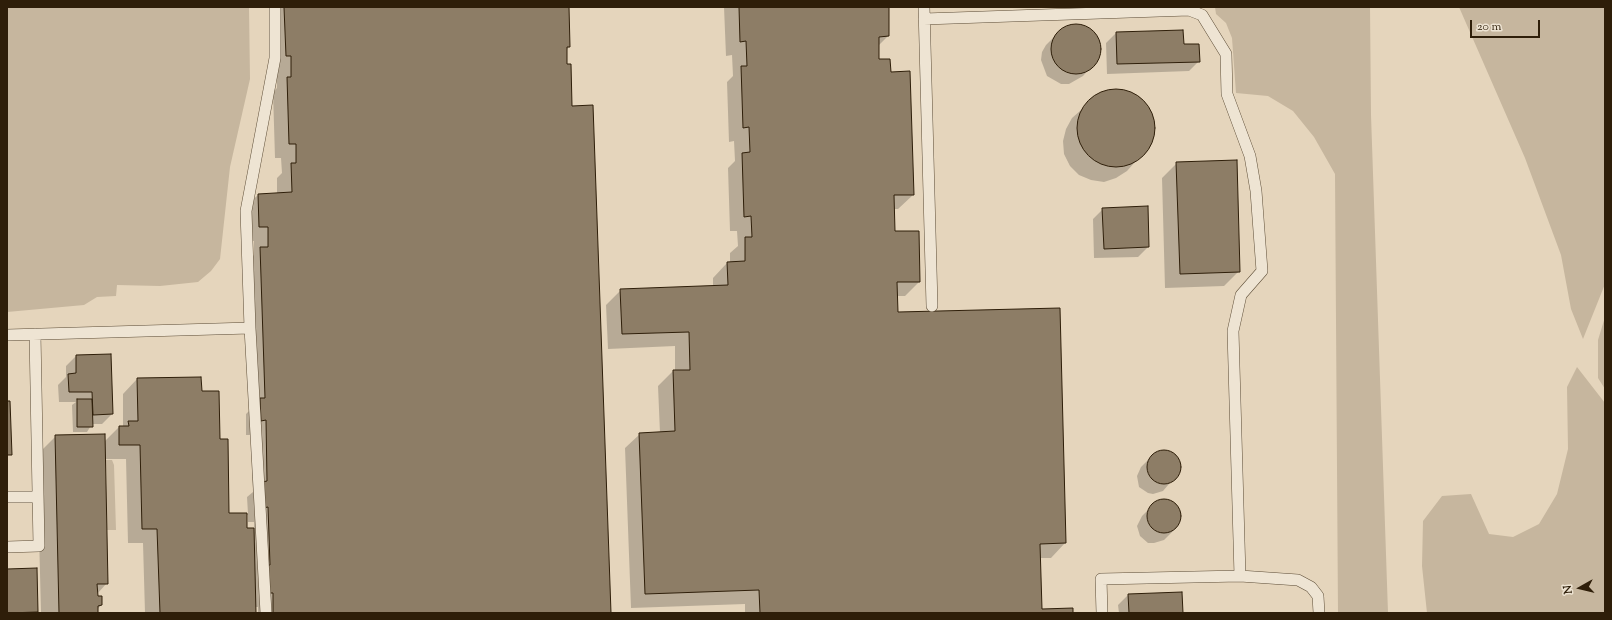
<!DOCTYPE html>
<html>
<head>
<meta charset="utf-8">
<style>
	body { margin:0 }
	#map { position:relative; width:1612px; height:620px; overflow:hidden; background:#e5d5bc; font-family:"Sorts Mill Goudy",serif }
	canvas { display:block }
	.frame { position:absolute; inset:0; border:8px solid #2e1e09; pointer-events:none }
	.north { position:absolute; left:1560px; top:568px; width:40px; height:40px; -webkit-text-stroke:3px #eee4d3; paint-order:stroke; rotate:262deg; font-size:11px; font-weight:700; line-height:16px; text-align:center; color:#2e1e09 }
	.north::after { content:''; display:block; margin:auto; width:14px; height:18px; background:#2e1e09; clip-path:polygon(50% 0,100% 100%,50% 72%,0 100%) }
	.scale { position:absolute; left:1470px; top:20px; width:70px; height:18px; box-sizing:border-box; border:2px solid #2e1e09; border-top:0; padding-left:5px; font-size:12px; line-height:14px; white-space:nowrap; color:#2e1e09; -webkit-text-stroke:3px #eee4d3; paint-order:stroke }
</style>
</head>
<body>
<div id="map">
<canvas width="1612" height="620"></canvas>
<div class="frame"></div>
<div class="north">N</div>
<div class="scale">20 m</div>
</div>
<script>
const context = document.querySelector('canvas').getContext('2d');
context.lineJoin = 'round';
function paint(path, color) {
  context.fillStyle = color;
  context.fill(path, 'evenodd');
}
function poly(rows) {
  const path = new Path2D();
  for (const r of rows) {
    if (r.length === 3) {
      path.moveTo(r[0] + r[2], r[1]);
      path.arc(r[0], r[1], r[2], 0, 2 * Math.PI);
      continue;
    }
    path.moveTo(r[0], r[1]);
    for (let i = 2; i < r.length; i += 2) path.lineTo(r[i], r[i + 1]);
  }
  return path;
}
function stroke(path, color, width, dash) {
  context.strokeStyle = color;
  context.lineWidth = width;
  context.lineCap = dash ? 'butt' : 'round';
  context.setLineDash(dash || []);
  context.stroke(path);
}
paint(poly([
	[7,7,249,7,250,79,230,167,220,259,211,271,198,282,160,286,117,285,116,296,97,297,84,305,7,312],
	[1215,7,1370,7,1371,115,1388,613,1338,613,1335,174,1314,137,1293,111,1268,96,1236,93,1232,38,1226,23,1216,14],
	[1459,7,1605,7,1605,284,1583,339,1571,309,1561,255,1525,158],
	[1605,317,1605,389,1598,378,1598,340],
	[1577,367,1605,403,1605,613,1427,613,1422,566,1423,521,1442,496,1471,494,1489,534,1513,537,1539,524,1557,494,1568,449,1567,387],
	[106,460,112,460,114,465,116,530,107,530]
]), '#c6b69e');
paint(poly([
	[270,7,568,7,569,47,566,51,566,65,571,107,610,613,258,613,258,607,255,607,255,613,145,613,143,543,128,543,126,459,104,459,107,583,97,594,101,605,97,610,97,613,41,613,37,455,56,436,104,442,119,427,123,427,123,394,137,379,201,392,219,440,228,514,248,514,247,497,253,492,251,435,246,435,246,414,251,409,246,263,254,255,254,241,244,241,243,209,258,195,277,194,277,178,282,173,281,158,275,158,273,92,277,88,277,70],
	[246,515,248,515,248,522,254,522,254,529,246,529],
	[724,7,888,7,888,36,878,46,878,60,890,73,913,195,898,209,893,209,894,232,919,282,905,296,896,296,897,313,1065,543,1051,558,1039,558,1041,610,1072,613,745,613,745,604,631,608,625,448,640,434,660,433,658,386,673,371,675,371,675,346,608,349,606,305,621,290,713,287,713,278,727,263,730,263,730,253,738,246,737,231,730,231,728,168,735,161,734,141,729,142,727,82,733,76,732,55,726,56],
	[1070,25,1086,26,1098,37,1100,44,1098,59,1083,76,1069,84,1061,84,1047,76,1041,60,1042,52,1046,45,1057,34],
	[1116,33,1183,45,1199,61,1189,71,1107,74,1106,43],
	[1108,91,1120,91,1131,94,1142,101,1149,110,1153,121,1153,133,1150,145,1127,171,1116,178,1104,182,1091,180,1079,175,1070,166,1064,154,1063,141,1066,129,1072,118,1097,96],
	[1177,163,1239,271,1224,286,1165,288,1162,178],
	[1103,209,1148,247,1138,257,1094,258,1093,219],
	[76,356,112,414,102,424,92,424,87,432,73,432,72,405,76,402,59,402,58,385,66,377,66,366],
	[1167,451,1176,456,1180,466,1180,471,1163,491,1153,494,1148,493,1139,487,1137,476,1141,467,1152,456,1156,453],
	[1167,500,1177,505,1181,515,1178,526,1164,540,1154,543,1148,543,1140,536,1137,526,1142,516,1153,505,1157,502],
	[7,570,37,611,35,613,7,613],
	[1128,595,1182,613,1119,613,1118,605]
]), '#0003');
const building = poly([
	[284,7,569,7,570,47,567,47,567,64,571,64,572,106,593,105,611,613,273,613,273,593,267,593,266,565,270,565,268,507,263,508,262,482,267,481,266,420,261,421,260,398,265,398,260,247,268,247,268,227,259,227,258,194,292,192,291,163,296,163,296,144,289,144,287,77,291,77,291,56,286,56,284,7],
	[739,7,889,7,889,36,879,37,879,59,890,59,891,72,910,71,914,195,894,195,895,231,919,231,920,282,897,282,898,312,1060,308,1066,543,1040,544,1042,609,1073,608,1073,613,760,613,759,590,645,594,639,433,675,431,673,370,690,370,689,332,622,334,620,289,728,285,727,262,745,261,745,237,752,237,751,216,744,217,742,153,750,152,749,127,743,128,741,66,747,66,746,41,740,42,739,7],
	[1076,49,25],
	[1183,30,1184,44,1199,44,1200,62,1117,64,1116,32,1183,30],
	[1116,128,39],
	[1237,160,1240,272,1180,274,1176,162,1237,160],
	[1148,206,1149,247,1104,249,1102,208,1148,206],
	[111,354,113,414,93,415,92,392,69,392,68,374,76,373,76,355,111,354],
	[201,377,202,391,219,391,220,439,228,439,229,513,247,513,247,528,254,528,256,613,160,613,157,529,142,529,140,445,119,445,119,426,129,426,128,421,138,421,137,378,201,377],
	[77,399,92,399,93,427,77,427,77,399],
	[7,401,10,401,12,455,7,455,7,401],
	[105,434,108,584,97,584,98,596,102,596,102,605,98,606,98,613,59,613,55,435,105,434],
	[1164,467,17],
	[1164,516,17],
	[37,568,38,612,7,613,7,569,37,568],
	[1182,592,1183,613,1129,613,1128,594,1182,592]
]);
paint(building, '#8d7d66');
stroke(building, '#2e1e09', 1);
const lane = poly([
	[924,7,932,306],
	[924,19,1189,10,1202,15,1226,54,1227,94,1250,156,1256,191,1262,271,1241,295,1233,331,1240,576],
	[7,335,250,328],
	[7,497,38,497],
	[7,547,39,546,35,334],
	[266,613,250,328,246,211,275,58,275,7],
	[1102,613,1101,579,1240,576,1298,580,1311,587,1318,596,1319,613]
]);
stroke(lane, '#5c4c36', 12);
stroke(lane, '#eee4d3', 11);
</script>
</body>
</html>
